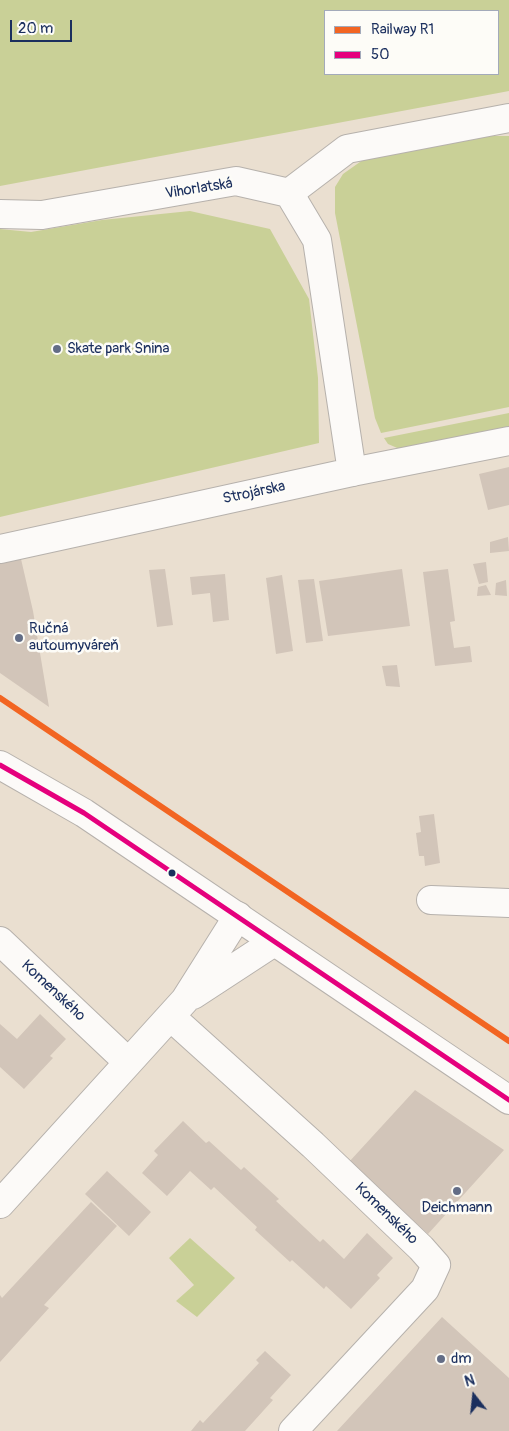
<!DOCTYPE html>
<html>
<head>
<meta charset="utf-8">
<style>
	body { margin:0 }
	#map { position:relative; width:509px; height:1431px; overflow:hidden; background:#eadfd0; font-family:Pangolin,sans-serif }
	canvas { display:block }
	.legend { position:absolute; left:324px; top:10px; width:175px; height:65px; box-sizing:border-box; background:#fdfcf7; border:1px solid #a3aaba; margin:0; padding:6px 9px; list-style:none; font-size:15px; color:#1b2f5e }
	.legend li { display:flex; align-items:center; gap:10px; height:25px }
	.legend b { width:25px; border:1px solid #a3aaba }
	.north { position:absolute; left:449px; top:1371px; width:50px; height:50px; -webkit-text-stroke:4px #fdfcf7; paint-order:stroke; rotate:344deg; font-size:14px; font-weight:700; line-height:20px; text-align:center; color:#1b2f5e }
	.north::after { content:''; display:block; margin:auto; width:18px; height:22px; background:#1b2f5e; clip-path:polygon(50% 0,100% 100%,50% 72%,0 100%) }
	.scale { position:absolute; left:10px; top:20px; width:62px; height:22px; box-sizing:border-box; border:2px solid #1b2f5e; border-top:0; padding-left:6px; font-size:15px; line-height:18px; white-space:nowrap; color:#1b2f5e; -webkit-text-stroke:4px #fdfcf7; paint-order:stroke }
</style>
</head>
<body>
<div id="map">
<canvas width="509" height="1431"></canvas>
<ul class="legend">
<li><b style="height:6px;background:#f26522"></b>Railway R1</li>
<li><b style="height:6px;background:#e5007d"></b>50</li>
</ul>
<div class="north">N</div>
<div class="scale">20 m</div>
</div>
<script>
const context = document.querySelector('canvas').getContext('2d');
context.lineJoin = 'round';
function paint(path, color) {
  context.fillStyle = color;
  context.fill(path, 'evenodd');
}
function poly(rows) {
  const path = new Path2D();
  for (const r of rows) {
    path.moveTo(r[0], r[1]);
    for (let i = 2; i < r.length; i += 2) path.lineTo(r[i], r[i + 1]);
  }
  return path;
}
function stroke(path, color, width, dash) {
  context.strokeStyle = color;
  context.lineWidth = width;
  context.lineCap = dash ? 'butt' : 'round';
  context.setLineDash(dash || []);
  context.stroke(path);
}
function drawText(font, color, halo, rows, align = 'center') {
  context.font = font + ' Pangolin,sans-serif';
  context.lineWidth = 5;
  context.setLineDash([]);
  context.textBaseline = 'middle';
  context.strokeStyle = halo;
  context.fillStyle = color;
  for (const [text, x, y, turn = 0] of rows) {
    context.save();
    context.translate(x, y);
    context.rotate((+turn || 0) * Math.PI / 180);
    context.textAlign = isNaN(turn) ? turn : align;
    if (halo) context.strokeText(text, 0, 0);
    context.fillText(text, 0, 0);
    context.restore();
  }
}
paint(poly([
	[0,0,509,0,509,91,0,186],
	[325,11,498,11,498,74,325,74],
	[486,136,509,136,509,407,381,433,375,418,335,213,335,187,343,174,367,157],
	[190,211,270,229,309,299,318,378,319,443,0,517,0,229,31,232,102,220],
	[509,413,509,432,402,450,388,444,384,438],
	[190,1238,235,1278,197,1317,176,1301,194,1285,169,1258]
]), '#c9d097');
paint(poly([
	[509,467,509,505,488,510,479,474],
	[508,537,509,551,490,553,490,542],
	[21,559,33,611,49,707,0,673,0,563],
	[486,562,488,582,479,584,473,564],
	[165,569,173,625,157,627,149,570],
	[402,569,410,626,328,636,319,581],
	[448,569,455,621,450,622,454,648,470,646,472,662,435,666,423,572],
	[225,574,229,620,213,622,210,593,192,595,190,577],
	[282,575,293,651,276,654,266,578],
	[314,579,323,641,306,643,298,580],
	[506,580,507,596,495,595,496,583],
	[486,585,491,595,477,596,478,587],
	[397,665,400,687,386,686,382,666],
	[434,814,440,863,425,866,424,856,419,856,416,833,421,832,419,816],
	[40,1014,66,1039,50,1056,53,1058,24,1089,0,1067,0,1024,17,1039],
	[415,1090,504,1150,428,1234,349,1162],
	[183,1121,206,1143,209,1141,241,1170,244,1167,279,1199,276,1201,320,1242,323,1239,344,1259,367,1233,393,1258,377,1275,380,1278,351,1309,326,1286,324,1289,292,1260,290,1262,255,1230,257,1227,214,1187,211,1190,190,1171,167,1196,142,1173,158,1155,154,1151],
	[107,1171,151,1212,129,1236,85,1194],
	[91,1202,117,1226,44,1305,49,1308,0,1362,0,1295,2,1298],
	[442,1317,509,1378,509,1431,337,1431],
	[265,1351,291,1375,270,1398,273,1400,245,1431,191,1431,200,1420,203,1423,259,1363,256,1360]
]), '#d2c5b9');
const minor = poly([
	[289,193,347,149,509,118],
	[352,472,509,441],
	[431,900,509,903],
	[0,941,128,1062],
	[193,995,274,942],
	[171,1017,313,1145,421,1248,436,1265,425,1289,293,1431],
	[0,1204,185,1000,238,916]
]);
const major = poly([
	[0,214,42,215,236,181,289,193,317,240,352,472,0,549],
	[0,765,84,813,509,1100]
]);
stroke(minor, '#b6b1ac', 30);
stroke(major, '#b6b1ac', 30);
stroke(minor, '#fcfaf8', 28);
stroke(major, '#fcfaf8', 28);
stroke(poly([
	[0,765,84,813,509,1100]
]), '#e5007d', 5);
stroke(poly([
	[0,698,509,1041]
]), '#f26522', 6);
for (const [x, y, r, color] of [
	[57,349,5,"#636d86"],
	[19,638,5,"#636d86"],
	[172,873,4.5,"#1b2f5e"],
	[457,1191,5,"#636d86"],
	[441,1359,5,"#636d86"]
]) {
  const dot = new Path2D();
  dot.arc(x, y, r, 0, 2 * Math.PI);
  context.fillStyle = color;
  context.fill(dot);
  stroke(dot, '#fdfcf7', 2);
}
drawText('15px', '#1b2f5e', '#fdfcf7', [
	["Vihorlatská",199,189,-9],
	["Strojárska",254,493,-12],
	["Komenského",53,991,43],
	["Komenského",386,1214,44]
]);
drawText('15px', '#1b2f5e', '#fdfcf7', [
	["Skate park Snina",67,349],
	["Ručná",29,629],
	["autoumyváreň",29,646],
	["Deichmann",457,1208,"center"],
	["dm",451,1359]
], 'left');
</script>
</body>
</html>
